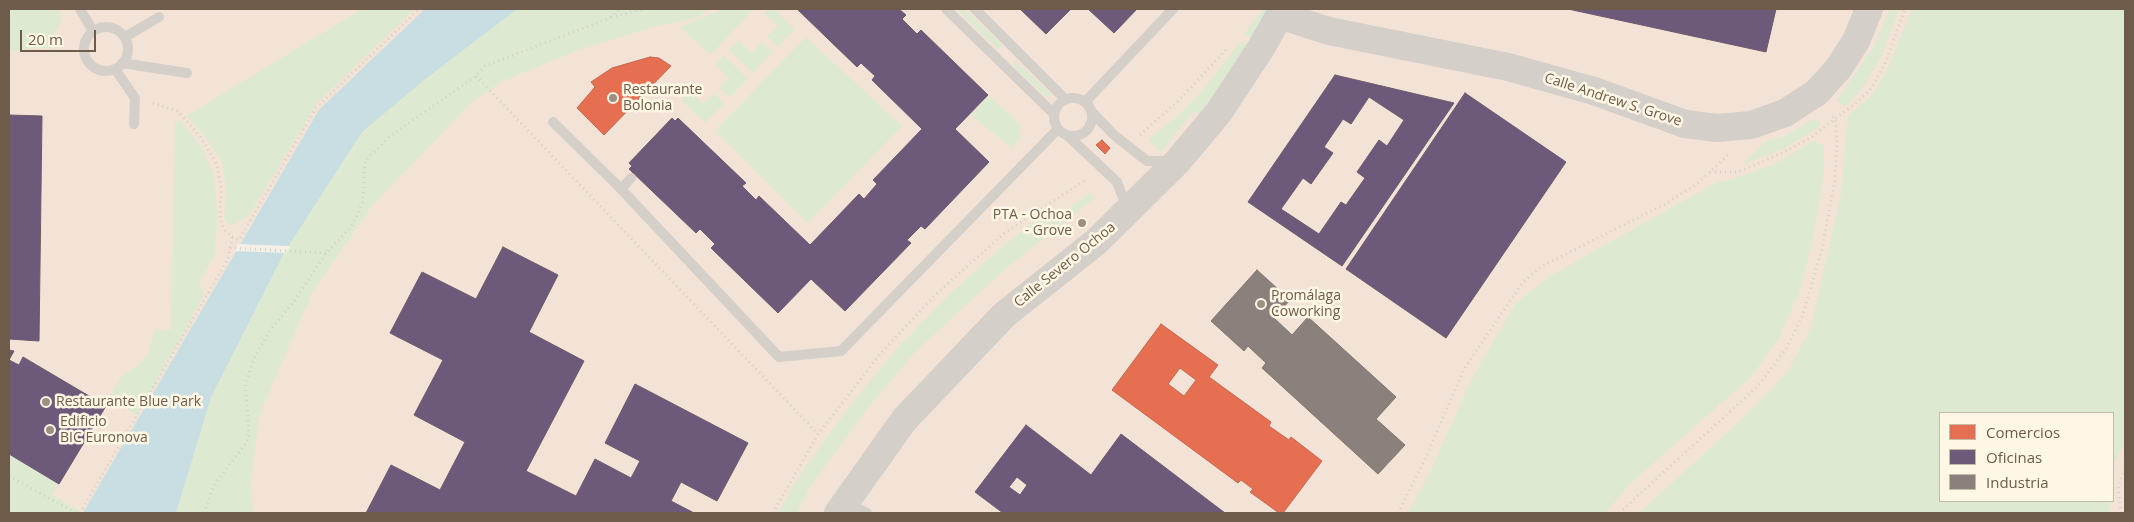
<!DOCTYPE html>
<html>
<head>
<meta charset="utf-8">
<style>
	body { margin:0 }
	#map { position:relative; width:2134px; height:522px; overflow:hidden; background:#f4f0e6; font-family:"Open Sans",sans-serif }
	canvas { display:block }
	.frame { position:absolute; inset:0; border:10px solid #6f5b49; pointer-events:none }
	.legend { position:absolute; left:1939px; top:412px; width:175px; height:90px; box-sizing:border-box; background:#fef7e5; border:1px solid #c5b9a7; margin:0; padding:6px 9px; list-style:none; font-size:15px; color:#6f5b49 }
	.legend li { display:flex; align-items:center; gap:10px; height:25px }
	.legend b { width:25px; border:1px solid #c5b9a7 }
	.scale { position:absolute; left:20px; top:30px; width:76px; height:22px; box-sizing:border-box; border:2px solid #6f5b49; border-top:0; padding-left:6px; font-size:15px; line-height:18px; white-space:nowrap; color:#6f5b49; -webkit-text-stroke:4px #fef7e5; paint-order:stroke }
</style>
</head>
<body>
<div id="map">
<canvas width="2134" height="522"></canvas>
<div class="frame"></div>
<ul class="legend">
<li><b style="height:14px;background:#e76f51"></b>Comercios</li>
<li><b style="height:14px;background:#6d597a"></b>Oficinas</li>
<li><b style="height:14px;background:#8a817c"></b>Industria</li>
</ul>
<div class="scale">20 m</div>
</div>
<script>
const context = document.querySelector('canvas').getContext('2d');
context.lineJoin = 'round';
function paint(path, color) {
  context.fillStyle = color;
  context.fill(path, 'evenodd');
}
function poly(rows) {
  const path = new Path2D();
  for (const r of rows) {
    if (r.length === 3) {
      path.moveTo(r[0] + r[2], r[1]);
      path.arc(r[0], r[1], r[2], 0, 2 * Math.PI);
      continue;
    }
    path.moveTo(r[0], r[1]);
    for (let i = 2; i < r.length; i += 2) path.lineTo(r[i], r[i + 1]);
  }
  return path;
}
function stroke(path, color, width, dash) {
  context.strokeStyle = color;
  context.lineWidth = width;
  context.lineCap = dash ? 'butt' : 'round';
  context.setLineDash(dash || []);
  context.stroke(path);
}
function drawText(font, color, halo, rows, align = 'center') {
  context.font = font + ' "Open Sans",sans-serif';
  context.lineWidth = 5;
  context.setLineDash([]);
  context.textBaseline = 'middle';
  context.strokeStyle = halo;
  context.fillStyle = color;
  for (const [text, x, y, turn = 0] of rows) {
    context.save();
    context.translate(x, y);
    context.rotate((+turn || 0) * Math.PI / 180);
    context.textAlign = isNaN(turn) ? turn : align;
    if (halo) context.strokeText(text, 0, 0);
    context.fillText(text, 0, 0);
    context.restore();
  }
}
paint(poly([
	[9,9,2125,9,2125,513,9,513],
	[1940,413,2113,413,2113,501,1940,501]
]), '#f2e3d6');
paint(poly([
	[9,9,57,9,62,16,59,27,52,38,57,41,57,49,41,48,9,51],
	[362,9,414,9,317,103,248,217,229,226,224,218,226,189,222,162,203,134,186,116],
	[425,9,710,9,696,18,657,26,578,50,499,83,471,103,371,207,312,293,259,416,251,484,253,513,9,513,9,454,59,483,52,495,83,513,319,110],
	[723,9,754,9,710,55,680,27],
	[769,9,773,9,795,29,778,47,767,37,778,26,764,13],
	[956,9,964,9,1001,44,1001,48,997,48],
	[1263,9,1269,9,1252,38,1244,34],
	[1890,9,1899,9,1882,55,1863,87,1845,107,1837,100,1873,47],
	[1912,9,2125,9,2125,441,2113,466,2113,413,1940,413,1940,501,2109,501,2110,513,1639,513,1755,407,1788,371,1811,327,1841,194,1848,116,1872,95,1888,68],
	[806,37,902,126,808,223,715,131],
	[739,40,752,53,762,42,773,52,753,73,729,50],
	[1241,41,1247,45,1212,97,1200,114,1194,111,1161,152,1148,139,1175,118,1202,91],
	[724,56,748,79,730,97,719,88,729,78,715,65],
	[1015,61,1051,94,1050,96,1045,96,1014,67,1013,63],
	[690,91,703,104,714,93,724,104,705,123,681,100],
	[988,96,1012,116,1021,127,1020,138,1012,148,971,115],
	[1815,118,1821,124,1813,131,1783,149,1741,165,1766,141,1785,136],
	[180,120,201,146,214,174,217,210,215,254,199,283,204,295,137,415,109,399,121,376,137,367,148,354,155,330,171,330,175,124],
	[1814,141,1824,146,1824,174,1813,238,1801,288,1779,338,1751,377,1630,484,1605,513,1408,513,1433,466,1471,380,1516,303,1550,276,1717,182,1730,180,1772,165],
	[1090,193,1095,198,1009,266,914,353,868,408,810,487,797,513,778,513,796,481,820,447,855,399,903,342,956,288,1007,243,1043,215,1048,223]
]), '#ddead1');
paint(poly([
	[425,9,517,9,424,80,362,132,284,253,211,397,176,513,83,513,319,110]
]), '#c9dee3');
paint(poly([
	[238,244,288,246,291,246,286,253,234,251]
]), '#f4f0e6');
const shops = poly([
	[650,57,659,58,671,66,604,135,577,108,595,87,591,82,612,68,650,57],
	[1102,140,1110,148,1105,154,1096,145,1102,140],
	[1161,324,1218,365,1209,377,1271,422,1269,426,1289,440,1291,437,1322,461,1283,513,1279,513,1250,492,1253,489,1241,480,1238,483,1112,390,1161,324],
	[1180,368,1196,380,1184,396,1168,384,1180,368]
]);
paint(shops, '#e76f51');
stroke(shops, '#c3694f', 1);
const offices = poly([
	[797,9,899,9,906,15,902,19,917,34,921,30,988,95,955,129,989,162,925,229,921,226,907,240,911,243,845,311,811,279,778,313,711,248,715,244,700,229,696,233,629,169,632,166,629,163,672,118,675,121,678,118,746,183,742,186,756,200,759,196,810,245,859,194,864,199,877,184,873,180,922,129,872,80,875,76,861,63,857,67,797,9],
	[1020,9,1071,9,1046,34,1020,9],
	[1088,9,1137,9,1114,33,1088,9],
	[1568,9,1776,9,1766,52,1568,9],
	[1335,75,1454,103,1342,266,1248,202,1335,75],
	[1369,97,1404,120,1387,146,1379,140,1357,172,1365,178,1346,205,1341,202,1319,234,1281,209,1303,178,1311,184,1333,153,1324,147,1343,119,1351,124,1369,97],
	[1465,93,1566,162,1446,338,1346,269,1465,93],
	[9,115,42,116,39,341,9,339,9,115],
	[503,247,558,275,529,332,584,361,526,471,576,496,595,459,631,478,640,461,605,443,635,384,748,443,717,501,681,482,671,501,694,513,366,513,391,465,440,490,465,442,414,415,443,360,390,333,422,272,476,299,503,247],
	[9,350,14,351,9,360,19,365,23,357,106,406,59,484,9,454,9,350],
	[1026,425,1091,475,1121,434,1225,513,1003,513,975,492,1026,425],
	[1017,477,1027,485,1020,495,1009,487,1017,477]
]);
paint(offices, '#6d597a');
stroke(offices, '#6e5a6b', 1);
const industry = poly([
	[1257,270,1290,300,1274,318,1292,335,1308,317,1396,397,1376,419,1405,445,1378,474,1262,368,1266,363,1248,346,1244,351,1211,321,1257,270]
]);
paint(industry, '#8a817c');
stroke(industry, '#82766d', 1);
stroke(poly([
	[611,17,644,9],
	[476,76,818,434],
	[1140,135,1179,100,1226,50],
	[1710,172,1738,172,1782,153,1810,138,1856,103,1870,90,1885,64,1905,9],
	[232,237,239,240,316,108,419,9],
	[230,248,326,253],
	[9,476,76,513],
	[80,513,228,259,232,237,224,229,220,219,221,190,217,164,201,138,178,111,152,103],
	[204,513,214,485,246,443,249,434,245,384,255,356,271,329,293,303,326,253,352,226,363,201,365,161,389,137,476,76,485,66,610,18,619,9],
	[773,513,818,434,881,353,935,295,1006,232,1087,179],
	[1398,513,1426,457,1464,369,1523,282,1542,266,1665,204,1697,184,1728,155],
	[1619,513,1758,386,1786,349,1803,314,1822,249,1835,180,1837,143,1835,119,1831,114],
	[2121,513,2118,486,2125,469]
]), '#d5d0c9', 3, [1, 4]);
stroke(poly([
	[80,9,93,31],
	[946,9,1054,114],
	[975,9,1065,99],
	[106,49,22],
	[125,37,159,17],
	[122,63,187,73],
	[115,69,135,98,134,124],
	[1073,117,19],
	[1085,102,1173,9],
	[1091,111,1114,135,1147,161,1172,161],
	[553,122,621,189],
	[1067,135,1117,182,1127,208],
	[631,178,621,189,779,357,841,351,1058,129],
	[847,503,867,513]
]), '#d5cfc9', 10);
stroke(poly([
	[1279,15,1329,31,1508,67,1594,91,1685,124,1717,128,1751,125,1785,113,1816,93,1838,69,1856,41,1869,9],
	[838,513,904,420,1004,315,1096,242,1178,161,1219,112,1261,48,1283,9]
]), '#d5cfc9', 28);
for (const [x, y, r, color] of [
	[613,98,5,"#9e8f80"],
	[1082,223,5,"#9e8f80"],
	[1261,304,5,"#9e8f80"],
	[46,402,5,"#9e8f80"],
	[50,430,5,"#9e8f80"]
]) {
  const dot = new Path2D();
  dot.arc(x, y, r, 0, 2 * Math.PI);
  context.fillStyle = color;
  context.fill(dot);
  stroke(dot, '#fef7e5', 2);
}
drawText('14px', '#6f5b49', '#fef7e5', [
	["Restaurante",623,90],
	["Bolonia",623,106],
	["PTA - Ochoa",1072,215,"right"],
	["- Grove",1072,231,"right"],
	["Promálaga",1271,296],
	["Coworking",1271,312],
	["Restaurante Blue Park",56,402],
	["Edificio",60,422],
	["BIC Euronova",60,438]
], 'left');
drawText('14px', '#6f5b49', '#fef7e5', [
	["Calle Andrew S. Grove",1613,100,18],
	["Calle Severo Ochoa",1065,265,-39]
]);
</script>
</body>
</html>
